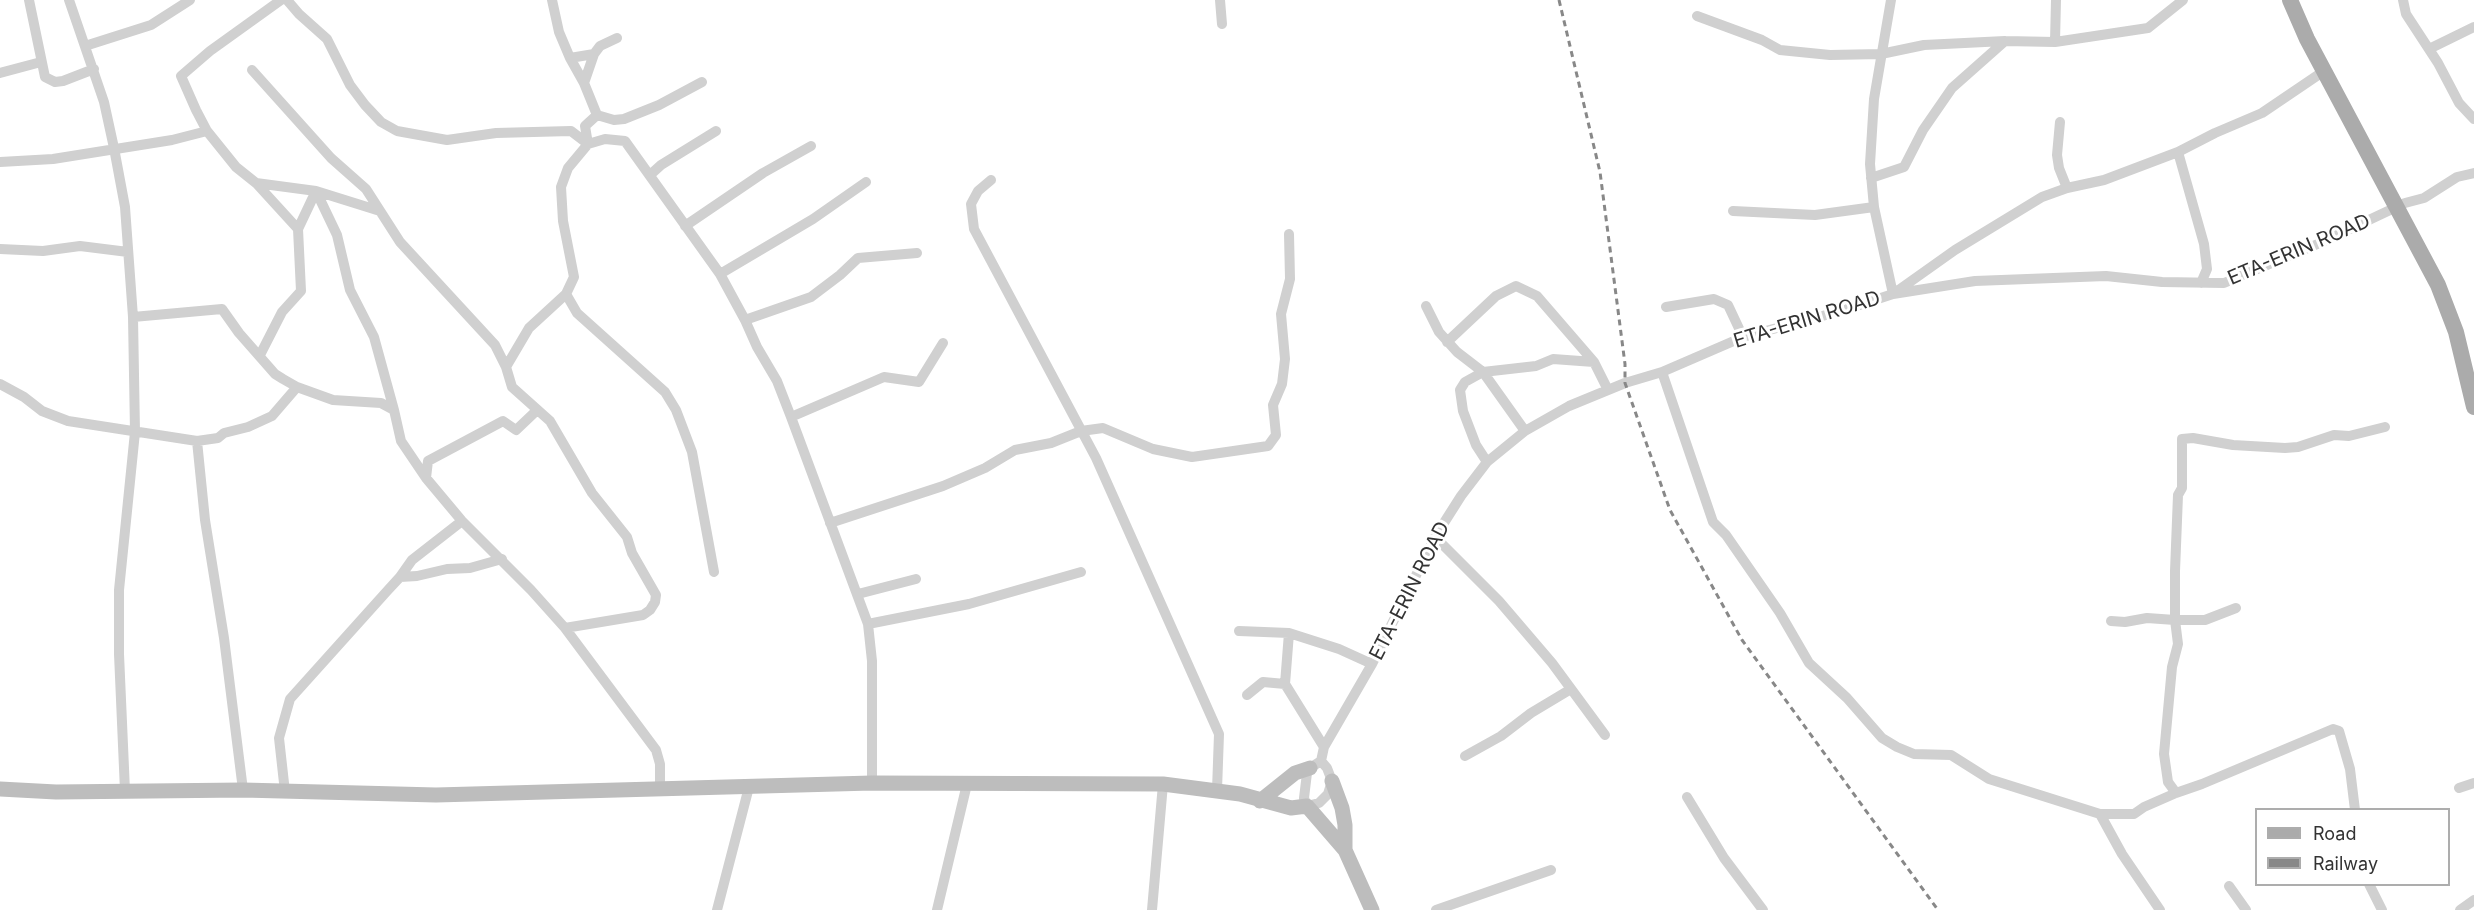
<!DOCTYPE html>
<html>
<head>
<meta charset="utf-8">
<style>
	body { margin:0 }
	#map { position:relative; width:2474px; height:910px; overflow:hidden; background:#fff; font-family:Inter,sans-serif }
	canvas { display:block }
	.legend { position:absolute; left:2255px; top:808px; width:195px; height:78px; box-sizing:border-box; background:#fff; border:2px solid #adadad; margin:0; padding:8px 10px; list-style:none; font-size:18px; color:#333 }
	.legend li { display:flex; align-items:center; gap:12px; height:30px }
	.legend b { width:30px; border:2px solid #adadad }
</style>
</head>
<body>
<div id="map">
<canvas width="2474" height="910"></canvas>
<ul class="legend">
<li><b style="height:8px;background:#ababab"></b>Road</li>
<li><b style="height:8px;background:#888"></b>Railway</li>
</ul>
</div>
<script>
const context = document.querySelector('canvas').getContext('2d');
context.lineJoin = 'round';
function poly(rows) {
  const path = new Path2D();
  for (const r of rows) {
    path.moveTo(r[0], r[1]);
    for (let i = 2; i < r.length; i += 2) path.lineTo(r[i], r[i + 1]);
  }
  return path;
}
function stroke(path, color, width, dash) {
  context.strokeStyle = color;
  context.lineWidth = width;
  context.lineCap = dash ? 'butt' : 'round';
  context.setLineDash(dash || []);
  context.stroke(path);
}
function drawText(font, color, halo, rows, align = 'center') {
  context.font = font + ' Inter,sans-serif';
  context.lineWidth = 6;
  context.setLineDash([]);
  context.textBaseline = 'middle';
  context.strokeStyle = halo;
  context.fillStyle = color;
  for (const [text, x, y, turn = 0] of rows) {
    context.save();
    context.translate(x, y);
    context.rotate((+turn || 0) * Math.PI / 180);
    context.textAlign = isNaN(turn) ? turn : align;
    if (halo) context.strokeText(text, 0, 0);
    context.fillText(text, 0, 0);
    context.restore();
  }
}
stroke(poly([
	[29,0,45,77,55,82,63,81,94,69],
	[69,0,104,102,114,148,125,207,133,317,135,432,119,590,119,654,125,791],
	[281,0,210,51,181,76,196,110,207,131,236,167,256,183,316,191,380,211],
	[287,0,299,14,327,39,350,85,365,105,381,122,397,131,447,140,496,133,571,131,588,144,605,139,625,141,720,274,745,320,757,347,777,381,791,417,868,624,872,661,872,783],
	[552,0,559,32,570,58,584,83,597,115],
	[1220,0,1222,24],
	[1891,0,1874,99,1870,164,1874,207,1893,294,1955,250,2042,197,2067,188,2059,168,2057,155,2060,122],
	[2403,0,2406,14,2438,63,2459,103,2474,119],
	[1697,16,1762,40,1780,50,1830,55,1881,54,1924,45,2005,41,2055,42,2148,28,2183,0],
	[2055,42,2056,0],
	[85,46,151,25,190,0],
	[2429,49,2474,27],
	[570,58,594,54],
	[252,70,331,158,366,189,400,242,495,345,506,367],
	[0,73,41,62],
	[584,83,594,54,600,46,617,38],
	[2178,152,2204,244,2207,269,2201,283],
	[0,162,53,159,172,140,207,131],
	[650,175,661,165,716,131],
	[1871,178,1904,167,1923,130,1952,88,2005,41],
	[991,180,978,191,971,204,974,229,1096,458,1219,734,1217,790],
	[256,183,298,229,301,291,282,312,260,355],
	[2067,188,2104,180,2178,152,2215,133,2262,113,2324,71],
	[1733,211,1815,215,1874,207],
	[685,226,763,173,811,146],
	[298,229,316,191,337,235,350,290,374,337,394,410],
	[0,249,43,251,80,246,128,252],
	[720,274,813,219,866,182],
	[566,294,577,313,665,392,676,410,692,452,714,572],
	[1426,306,1439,332,1457,352,1483,372,1525,431],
	[1666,307,1714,299,1728,305,1743,337],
	[133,317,222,309,239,333,275,374,283,379,297,387,333,400,381,403,394,410,401,441,426,478,462,521,531,590,565,628,656,750,660,764,660,788],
	[745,320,811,297,840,275,858,258,917,253],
	[1447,342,1496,296,1516,286,1537,296,1594,362,1608,390],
	[1662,372,1713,522,1726,535,1780,613,1809,663,1847,698,1882,738,1897,747,1914,754,1951,755,1989,779,2100,814,2134,814,2144,807,2176,793,2202,784,2333,729,2339,731,2350,769,2355,810],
	[0,384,24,397,42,411,68,421,197,441,205,520,224,638,243,790],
	[791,417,884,377,919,382,943,343],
	[197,441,218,438,224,433,248,427,272,416,297,387],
	[1487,462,1476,445,1463,411,1460,390,1465,382,1483,372,1536,366,1553,359,1594,362],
	[426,478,428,461,503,421,516,430,536,411],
	[830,523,943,486,985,468,1015,450,1051,443,1081,431,1103,428,1153,449,1192,457,1268,446,1276,435,1273,405,1282,384,1285,359,1281,314,1290,279,1289,234],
	[1435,537,1499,601,1552,663,1605,735],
	[400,577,412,560,462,521],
	[858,594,916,579],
	[2111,621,2125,622,2147,618,2175,620,2205,620,2236,608],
	[868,624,969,604,1081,572],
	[565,628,643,615,650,610,655,602,656,595,632,553,627,537,592,493,550,421,512,387,506,367,529,328,566,294,574,277,563,221,561,187,568,168,588,144,585,126,597,115,614,120,624,119,659,105,702,82],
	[1239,631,1289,633,1339,649,1372,664],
	[1289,633,1285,684,1324,747],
	[1247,695,1263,682,1285,684],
	[1465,756,1501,736,1531,713,1571,689],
	[1321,761,1324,747,1372,664,1435,537,1461,496,1487,462,1525,431,1569,406,1625,383,1662,372,1743,337,1841,311,1893,294,1975,281,2106,276,2162,282,2224,283,2320,243,2405,203,2424,198,2457,177,2474,173],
	[1321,761,1327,768,1332,781,1328,794,1319,803,1307,806,1304,798,1307,773,1310,768,1321,761],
	[2459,788,2474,783],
	[285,792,279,738,290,699,388,590,400,577,417,576,447,569,470,568,502,559],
	[2176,793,2168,782,2164,754,2172,667,2178,644,2175,620,2175,571,2178,495,2182,488,2182,439,2193,438,2233,445,2285,448,2298,447,2334,435,2349,436,2385,427],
	[1687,797,1724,858,1763,910],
	[2100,814,2122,854,2160,910],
	[2369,884,2382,910],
	[2229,886,2246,910],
	[717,910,749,787],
	[937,910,967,784],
	[1152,910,1163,784],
	[1436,910,1551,870],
	[2460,910,2474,900]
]), '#d0d0d0', 10);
stroke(poly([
	[1332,781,1342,808,1345,825,1345,850],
	[0,789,56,792,243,790,436,795,872,783,1163,784,1240,794,1291,808,1307,806,1345,850,1372,910],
	[1260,801,1295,773,1310,768]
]), '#bdbdbd', 15);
stroke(poly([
	[2290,0,2307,39,2438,285,2456,332,2474,407]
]), '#ababab', 16);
stroke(poly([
	[1559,0,1600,172,1625,364,1625,383,1670,510,1742,640,1938,910]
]), '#888', 3, [6, 4.5]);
drawText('20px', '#333', '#fff', [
	["ETA-ERIN ROAD",2299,250,-23],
	["ETA-ERIN ROAD",1807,320,-17],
	["ETA-ERIN ROAD",1410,591,-63]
]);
</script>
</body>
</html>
